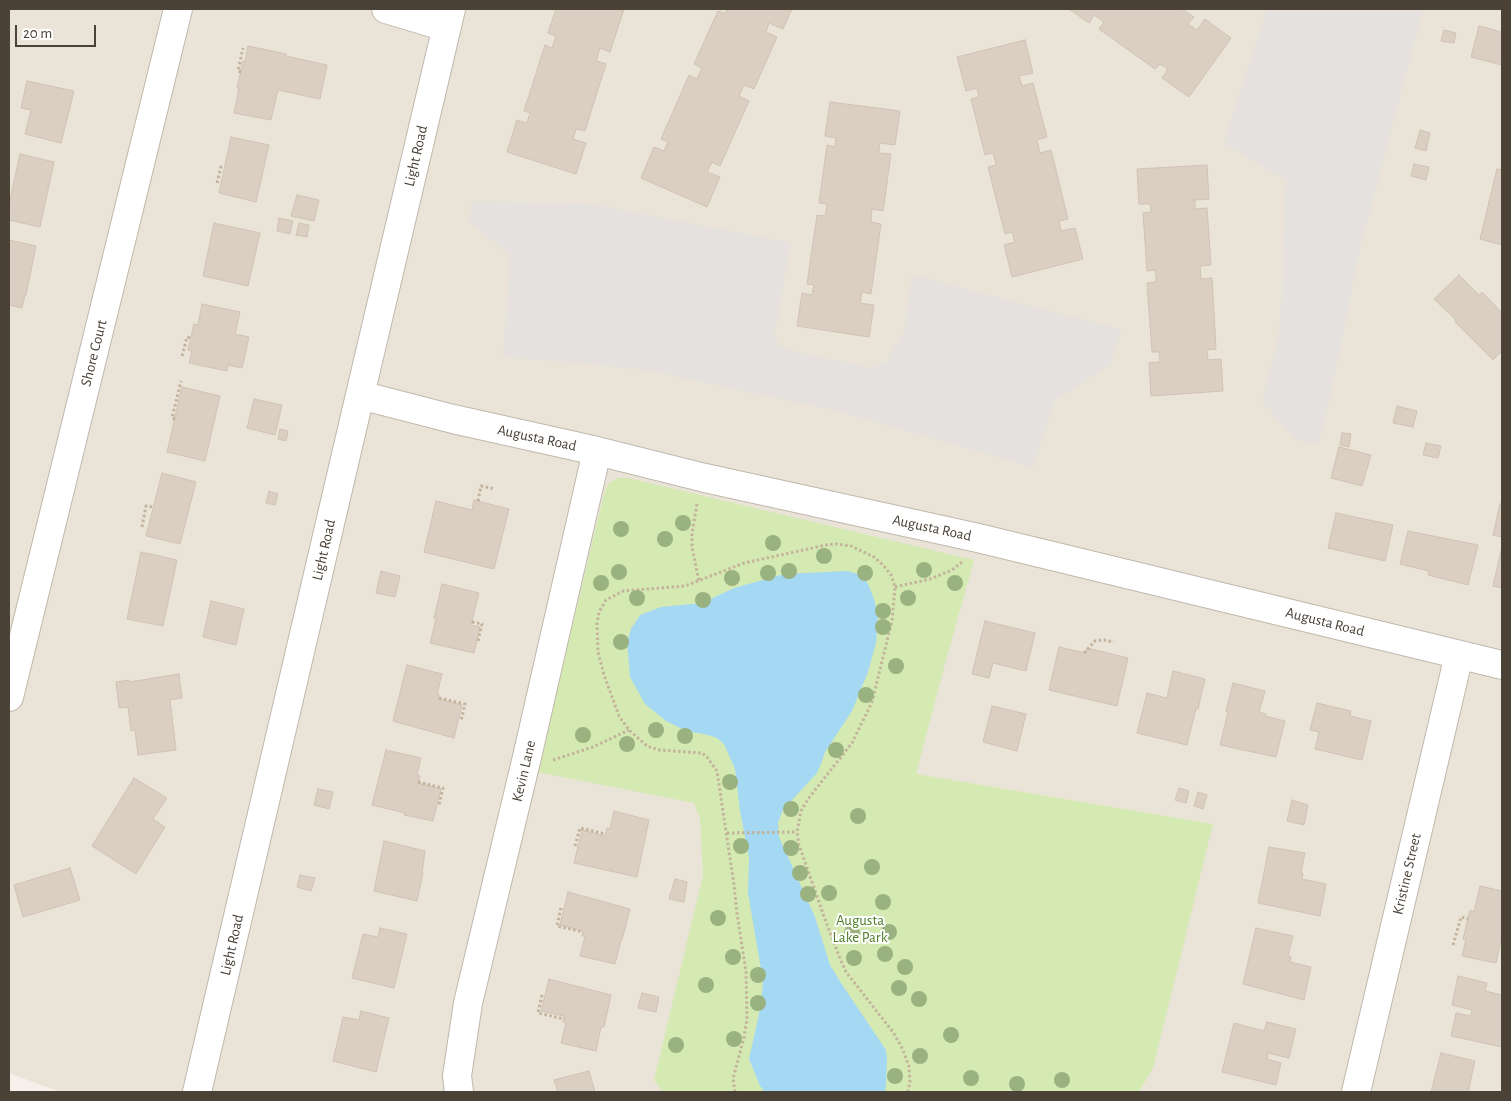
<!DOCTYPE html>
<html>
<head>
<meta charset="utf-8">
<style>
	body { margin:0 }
	#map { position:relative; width:1511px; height:1101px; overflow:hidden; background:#f5f1ea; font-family:"Alegreya Sans",sans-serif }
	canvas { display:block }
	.frame { position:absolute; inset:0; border:10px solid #4a4137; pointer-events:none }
	.scale { position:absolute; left:15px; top:25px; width:81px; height:22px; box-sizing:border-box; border:2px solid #4a4137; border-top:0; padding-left:6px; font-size:15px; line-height:18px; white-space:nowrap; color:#4a4137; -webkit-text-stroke:4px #fff; paint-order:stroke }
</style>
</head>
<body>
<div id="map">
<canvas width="1511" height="1101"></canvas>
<div class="frame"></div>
<div class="scale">20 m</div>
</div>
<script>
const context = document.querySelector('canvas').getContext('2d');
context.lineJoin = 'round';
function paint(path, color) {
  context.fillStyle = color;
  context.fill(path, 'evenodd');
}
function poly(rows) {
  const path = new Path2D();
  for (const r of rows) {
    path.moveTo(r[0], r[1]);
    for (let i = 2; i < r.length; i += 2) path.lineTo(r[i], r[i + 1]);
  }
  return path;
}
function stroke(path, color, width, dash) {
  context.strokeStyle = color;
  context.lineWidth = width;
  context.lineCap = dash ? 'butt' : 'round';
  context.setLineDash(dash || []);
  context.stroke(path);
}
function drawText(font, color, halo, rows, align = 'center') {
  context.font = font + ' "Alegreya Sans",sans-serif';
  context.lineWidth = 4;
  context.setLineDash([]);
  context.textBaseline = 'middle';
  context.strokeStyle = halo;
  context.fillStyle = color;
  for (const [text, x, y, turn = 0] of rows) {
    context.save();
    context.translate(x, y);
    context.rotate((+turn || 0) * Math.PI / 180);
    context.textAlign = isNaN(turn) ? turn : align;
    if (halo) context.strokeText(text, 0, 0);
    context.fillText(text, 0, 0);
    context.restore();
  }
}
paint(poly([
	[9,9,1502,9,1502,1092,60,1092,9,1073]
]), '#e9e3d8');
paint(poly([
	[618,478,628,478,974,560,946,660,916,774,1213,824,1153,1068,1139,1092,663,1092,654,1080,703,875,700,818,694,803,537,772,604,494,608,484]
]), '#d5eab2');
paint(poly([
	[1267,9,1423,9,1360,248,1342,340,1319,445,1297,440,1262,401,1278,341,1282,297,1285,188,1287,181,1224,143],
	[472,201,591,204,791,243,774,336,782,347,792,351,872,368,886,362,904,332,912,275,1122,330,1110,365,1055,400,1033,467,833,410,647,370,569,362,503,357,511,255,470,222]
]), '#e4e1de');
paint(poly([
	[848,571,863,576,869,586,874,599,878,616,876,643,868,672,852,711,825,752,822,761,817,773,792,800,782,812,778,823,779,837,815,917,830,965,841,983,886,1050,887,1060,886,1084,885,1092,765,1092,760,1086,749,1059,761,1005,763,981,748,893,749,857,740,811,735,769,724,744,717,738,708,735,686,731,666,721,645,704,630,677,627,642,631,629,640,615,661,607,702,603,734,588,784,574]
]), '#a5d9f3');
const building = poly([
	[556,9,624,9,610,52,600,48,596,61,606,64,585,131,576,129,573,139,586,143,576,174,507,152,517,120,527,123,530,113,524,111,545,45,552,48,556,36,548,33,556,9],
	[727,9,792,9,783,29,769,23,766,32,777,37,754,89,744,85,739,96,749,101,720,166,712,162,707,172,720,177,707,207,641,178,654,147,664,151,668,142,661,139,689,75,697,79,702,68,694,64,718,11,725,14,727,9],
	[1069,9,1182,9,1194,17,1188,24,1197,30,1205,19,1231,38,1189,97,1162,78,1168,69,1160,64,1155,69,1099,29,1104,22,1094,15,1089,23,1069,9],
	[1479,26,1502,32,1502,65,1471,57,1479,26],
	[1444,30,1456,33,1454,43,1441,41,1444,30],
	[1025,40,1033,73,1019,76,1022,86,1033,83,1047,137,1037,140,1040,153,1051,150,1068,219,1059,221,1061,231,1075,228,1083,259,1012,277,1004,245,1015,242,1012,232,1005,234,988,167,996,165,995,160,993,153,985,155,971,99,979,97,977,88,966,91,957,57,1025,40],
	[248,46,286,54,286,56,327,65,320,99,278,90,271,120,234,113,239,88,237,88,243,61,245,62,248,46],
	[27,81,74,91,61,143,25,134,31,110,21,108,27,81],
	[830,102,900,111,895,145,880,143,879,148,879,153,891,154,883,211,872,209,871,222,881,224,871,294,862,292,860,303,874,305,869,337,797,326,802,293,812,295,814,285,807,284,817,215,825,216,826,211,827,204,819,203,827,145,835,147,836,138,825,136,830,102],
	[1420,130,1430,133,1426,151,1415,148,1420,130],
	[231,137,269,145,256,202,219,193,231,137],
	[20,154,54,162,40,227,9,220,9,204,20,154],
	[1414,164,1429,167,1426,180,1411,176,1414,164],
	[1207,165,1209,199,1195,200,1195,209,1207,208,1211,265,1200,266,1201,279,1212,278,1216,349,1207,350,1208,360,1221,359,1223,391,1151,396,1149,363,1160,362,1159,352,1152,352,1147,283,1156,282,1156,277,1155,270,1147,271,1143,213,1151,212,1151,208,1150,204,1139,204,1137,169,1207,165],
	[1497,169,1502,170,1502,245,1480,239,1497,169],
	[297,195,319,200,314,221,291,216,297,195],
	[279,218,293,221,290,234,277,231,279,218],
	[214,223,260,233,248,286,203,276,214,223],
	[299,223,309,225,307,237,296,235,299,223],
	[9,240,36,246,26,295,25,295,22,308,9,305,9,240],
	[1459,275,1479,295,1482,292,1502,313,1502,351,1493,360,1455,322,1456,320,1434,299,1459,275],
	[202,304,240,312,235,334,249,337,242,368,228,365,227,371,189,363,192,351,188,350,194,324,198,325,202,304],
	[182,387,220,396,205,461,167,452,182,387],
	[254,399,282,405,275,435,247,428,254,399],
	[1397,406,1417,411,1413,427,1393,423,1397,406],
	[280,429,288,431,286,441,278,439,280,429],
	[1342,433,1351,434,1349,447,1340,445,1342,433],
	[1426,443,1441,446,1438,458,1423,455,1426,443],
	[1339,447,1371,455,1362,486,1331,478,1339,447],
	[162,473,196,482,180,544,146,536,162,473],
	[269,491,278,494,275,505,266,503,269,491],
	[474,500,509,509,494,569,424,552,436,501,472,510,474,500],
	[1500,504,1502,504,1502,537,1493,535,1500,504],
	[1336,513,1393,525,1385,561,1328,548,1336,513],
	[1408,531,1478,545,1468,585,1428,575,1429,571,1400,564,1408,531],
	[1501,551,1502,551,1502,588,1493,586,1501,551],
	[141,552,177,560,163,626,127,619,141,552],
	[381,571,400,576,395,597,376,593,381,571],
	[442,584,479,593,471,625,480,627,474,653,430,643,436,619,434,618,442,584],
	[211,601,244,609,236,645,203,637,211,601],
	[985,621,1035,633,1026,671,993,663,989,678,972,674,985,621],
	[1059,647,1085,653,1087,648,1128,658,1117,706,1049,690,1059,647],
	[407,665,442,674,437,694,439,694,438,699,462,705,454,738,393,721,407,665],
	[1173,671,1205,679,1198,709,1196,709,1187,745,1137,733,1147,693,1167,698,1173,671],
	[179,674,182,698,170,700,176,750,138,755,135,730,131,731,128,707,119,708,116,682,129,680,129,682,179,674],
	[1233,683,1265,691,1259,712,1266,714,1265,716,1285,721,1276,757,1220,745,1228,712,1226,711,1233,683],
	[1317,703,1351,711,1350,716,1371,721,1362,760,1315,749,1319,732,1310,730,1317,703],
	[992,706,1026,714,1017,751,983,742,992,706],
	[386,750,421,758,417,775,420,776,418,783,441,789,433,821,404,815,405,813,372,805,386,750],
	[134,778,167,798,153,819,165,827,136,874,92,846,134,778],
	[1179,788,1189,791,1186,803,1175,800,1179,788],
	[318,789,333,792,329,809,314,805,318,789],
	[1198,792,1207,795,1203,809,1194,806,1198,792],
	[1292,800,1308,805,1304,825,1287,821,1292,800],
	[614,811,649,820,637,877,574,863,582,830,605,836,607,828,610,829,614,811],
	[384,841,425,851,422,873,423,873,417,901,374,891,384,841],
	[1269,847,1305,853,1301,873,1303,873,1302,879,1326,884,1320,916,1258,903,1269,847],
	[70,868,80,900,23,917,14,885,70,868],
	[300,875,315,878,311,891,297,887,300,875],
	[675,879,687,882,684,902,669,899,675,879],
	[1480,886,1502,891,1502,936,1496,963,1462,956,1466,939,1463,939,1470,910,1474,912,1480,886],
	[568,892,630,909,622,940,621,940,615,964,580,956,585,936,582,936,583,931,560,925,568,892],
	[380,928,407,934,394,988,352,978,363,934,378,937,380,928],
	[1256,928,1293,936,1288,956,1291,957,1290,962,1311,967,1304,1000,1243,984,1256,928],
	[1458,976,1487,983,1485,991,1502,995,1502,1047,1451,1036,1456,1013,1471,1016,1472,1010,1452,1005,1458,976],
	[549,979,611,995,604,1027,601,1027,596,1051,561,1043,566,1023,563,1022,564,1016,541,1011,549,979],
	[642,993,659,997,656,1012,638,1008,642,993],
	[361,1011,389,1018,376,1072,333,1061,343,1017,359,1020,361,1011],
	[1267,1022,1296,1029,1289,1058,1268,1053,1267,1059,1281,1063,1276,1085,1222,1072,1234,1023,1264,1031,1267,1022],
	[1441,1053,1475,1061,1468,1092,1431,1092,1441,1053],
	[589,1071,595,1092,558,1092,554,1080,589,1071]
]);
paint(building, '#dacfc2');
stroke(building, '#d2c3b2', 1);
const minor = poly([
	[386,9,446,27],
	[360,395,453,419,597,451,705,478,978,538,1502,665],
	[9,697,178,9],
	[197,1092,360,395,451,9],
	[459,1092,457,1076,468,1003,527,757,597,451],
	[1356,1092,1459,655]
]);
stroke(minor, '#c1b8ac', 30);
stroke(poly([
	[241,72,238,71,243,48],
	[217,183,221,167,224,168],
	[182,356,187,337,191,338],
	[175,419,172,418,181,381],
	[478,501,481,486,495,489],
	[697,504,692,533,692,547,699,582],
	[142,527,146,506,153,507],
	[895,587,930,579,952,570,962,562],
	[472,622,482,624,478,641],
	[1084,653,1095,641,1104,640,1114,642],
	[439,698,465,704,461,721],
	[553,760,593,747,629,730],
	[418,782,443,788,439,805],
	[727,833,797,832],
	[575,846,580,828,605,834],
	[561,908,557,926,583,932],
	[1453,945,1461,917,1468,919],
	[542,995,538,1013,564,1019],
	[735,1092,733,1079,744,1037,747,1019,746,972,737,913,734,885,717,771,707,757,702,753,659,750,647,746,629,730,619,716,604,675,598,652,597,624,599,612,606,600,623,591,685,586,744,563,826,545,836,544,851,546,874,557,883,565,891,575,895,587,892,621,872,702,852,743,808,799,801,811,797,832,799,845,826,922,839,956,846,972,893,1032,902,1048,909,1066,910,1082,908,1092]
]), '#c4b39c', 3, [2.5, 2.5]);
stroke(minor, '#fff', 28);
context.fillStyle = '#9ab27f';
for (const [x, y] of [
	[683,523],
	[621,529],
	[665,539],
	[773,543],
	[824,556],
	[924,570],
	[789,571],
	[619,572],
	[768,573],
	[865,573],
	[732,578],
	[601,583],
	[955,583],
	[637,598],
	[908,598],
	[703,600],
	[883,611],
	[883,627],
	[621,642],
	[896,666],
	[866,695],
	[656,730],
	[583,735],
	[685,736],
	[627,744],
	[836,750],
	[730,782],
	[791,809],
	[858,816],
	[741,846],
	[791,848],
	[872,867],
	[800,873],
	[829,893],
	[808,894],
	[883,902],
	[718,918],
	[889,932],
	[852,933],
	[885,954],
	[733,957],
	[854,958],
	[905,967],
	[758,975],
	[706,985],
	[899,988],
	[919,999],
	[758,1003],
	[951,1035],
	[734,1039],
	[676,1045],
	[920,1056],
	[895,1076],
	[971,1078],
	[1062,1080],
	[1017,1084]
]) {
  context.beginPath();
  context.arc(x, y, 8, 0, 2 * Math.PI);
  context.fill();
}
drawText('15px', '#4a4137', '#fff', [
	["Light Road",416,156,-77],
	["Shore Court",94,353,-76],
	["Augusta Road",537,438,12],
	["Augusta Road",932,528,12],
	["Light Road",324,550,-77],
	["Augusta Road",1325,622,14],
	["Kevin Lane",524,771,-77],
	["Kristine Street",1407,874,-77],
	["Light Road",232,945,-77]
]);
drawText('15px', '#4f7e28', '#fff', [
	["Augusta",860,920],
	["Lake Park",860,937]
]);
</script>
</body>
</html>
